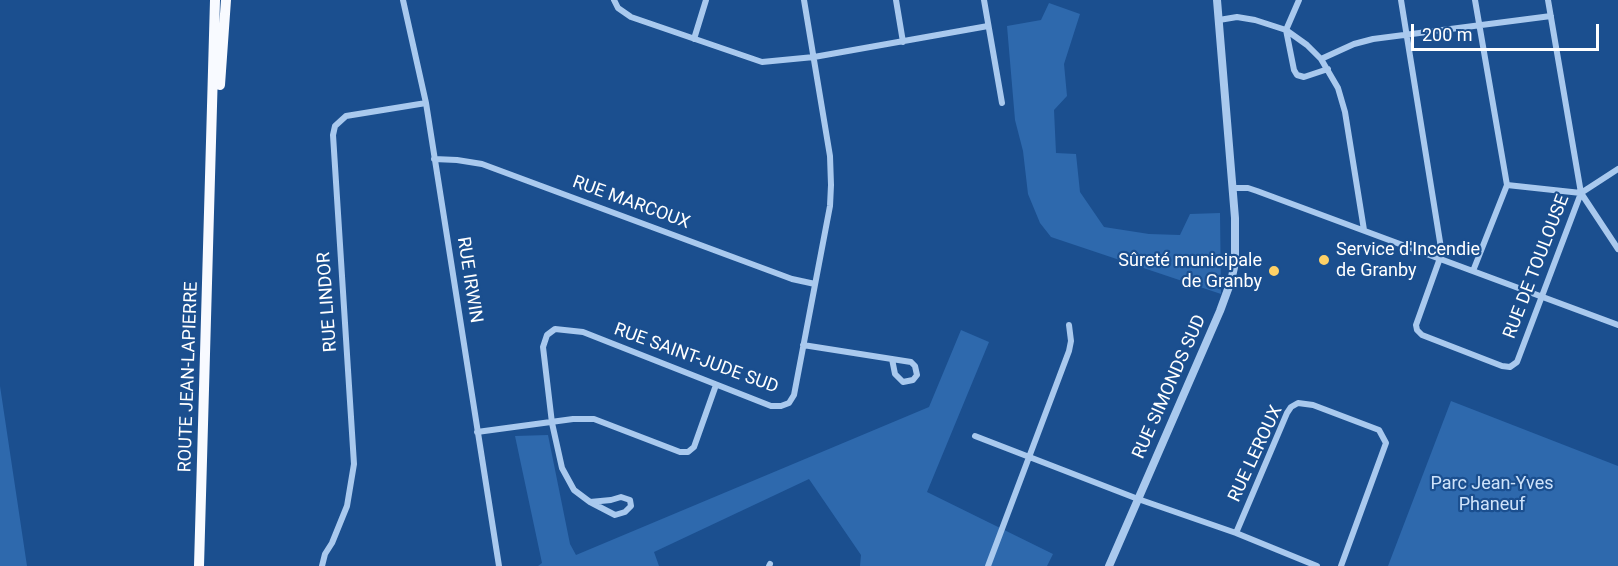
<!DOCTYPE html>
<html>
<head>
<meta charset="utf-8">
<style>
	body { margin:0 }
	#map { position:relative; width:1618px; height:566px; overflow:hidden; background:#1b4f8f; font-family:Roboto,sans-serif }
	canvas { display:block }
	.scale { position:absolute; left:1411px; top:24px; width:188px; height:27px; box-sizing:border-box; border:3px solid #fff; border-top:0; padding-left:8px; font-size:18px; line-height:21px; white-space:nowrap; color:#fff; -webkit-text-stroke:4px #1b4f8f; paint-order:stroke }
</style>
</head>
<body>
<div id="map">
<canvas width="1618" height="566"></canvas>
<div class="scale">200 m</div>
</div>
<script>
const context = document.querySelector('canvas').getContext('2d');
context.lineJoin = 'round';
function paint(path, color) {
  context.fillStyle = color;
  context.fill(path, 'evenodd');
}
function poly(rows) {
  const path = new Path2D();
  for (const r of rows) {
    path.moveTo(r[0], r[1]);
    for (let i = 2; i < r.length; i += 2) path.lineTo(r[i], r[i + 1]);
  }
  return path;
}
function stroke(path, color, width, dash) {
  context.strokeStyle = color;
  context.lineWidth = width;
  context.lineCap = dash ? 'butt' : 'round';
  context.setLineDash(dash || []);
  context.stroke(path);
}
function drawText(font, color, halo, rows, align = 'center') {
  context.font = font + ' Roboto,sans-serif';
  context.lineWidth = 4.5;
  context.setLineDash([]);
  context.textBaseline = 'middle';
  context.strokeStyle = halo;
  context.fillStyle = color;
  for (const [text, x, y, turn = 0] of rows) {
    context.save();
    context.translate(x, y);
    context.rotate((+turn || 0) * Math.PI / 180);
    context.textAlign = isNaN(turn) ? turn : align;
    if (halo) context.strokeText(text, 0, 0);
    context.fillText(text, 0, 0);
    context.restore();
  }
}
paint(poly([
	[1049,3,1080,14,1064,64,1067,96,1054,110,1056,153,1076,154,1080,192,1104,227,1149,234,1180,235,1190,214,1220,213,1221,294,1051,237,1040,223,1028,194,1023,151,1015,120,1007,26,1041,20],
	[961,330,989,342,927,492,1053,554,1047,566,860,566,861,555,809,479,654,552,659,566,538,566,542,563,515,436,548,435,570,544,576,555,929,407],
	[0,386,27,566,0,566],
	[1451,401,1618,466,1618,566,1388,566]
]), '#2e69ad');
stroke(poly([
	[403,0,426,103,499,566],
	[614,0,618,8,631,17,762,62,814,57,988,26],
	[896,0,903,42],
	[984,0,1002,103],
	[1299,0,1286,30,1294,70,1297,75,1304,77,1328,69],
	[1401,0,1441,248,1440,258,1416,325,1417,330,1422,335,1502,366,1510,367,1517,362,1581,193,1548,0],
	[1219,20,1237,17,1255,20,1286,30,1307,45,1321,59,1338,88,1345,112,1364,230],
	[694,39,706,0],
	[1321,59,1354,44,1373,39,1551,16],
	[434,159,457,160,482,164,792,279,815,284],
	[1507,185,1581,193,1618,169],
	[1233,188,1248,188,1257,191,1618,325],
	[1581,193,1618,249],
	[1473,271,1507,185,1475,0],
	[803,345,911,362,915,366,917,375,913,380,903,382,895,374,892,359],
	[477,432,573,419,594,419,680,452,688,452,694,447,716,385],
	[975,436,1138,499,1236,533,1317,566],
	[590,502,611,500,621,497,630,500,631,506,625,512,615,515,590,502,574,490,562,468,552,423,543,347,547,335,555,329,583,332,771,406,781,406,789,403,794,395,830,206,831,185,830,156,804,0],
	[1236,533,1287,413,1291,407,1298,403,1313,405,1379,430,1386,443,1341,566],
	[322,566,325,554,332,543,347,506,354,464,333,135,335,126,346,116,426,103],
	[769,566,770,564],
	[988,566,1069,351,1071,341,1069,325]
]), '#a9c9ee', 6);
stroke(poly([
	[1109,566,1220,311,1231,281,1235,263,1235,218,1217,0]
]), '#a9c9ee', 8);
stroke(poly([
	[220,85,226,0],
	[199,566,215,0]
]), '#f8faff', 10);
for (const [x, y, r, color] of [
	[1324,260,6,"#ffd166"],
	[1274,271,6,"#ffd166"]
]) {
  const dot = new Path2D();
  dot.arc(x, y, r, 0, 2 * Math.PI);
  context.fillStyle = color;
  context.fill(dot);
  stroke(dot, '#1b4f8f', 2);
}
drawText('18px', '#fff', '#1b4f8f', [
	["RUE MARCOUX",631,203,20],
	["RUE DE TOULOUSE",1537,267,-69],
	["RUE IRWIN",469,280,81],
	["RUE LINDOR",328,302,-94],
	["RUE SAINT-JUDE SUD",696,359,20],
	["ROUTE JEAN-LAPIERRE",189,377,-88],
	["RUE SIMONDS SUD",1170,387,-66],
	["RUE LEROUX",1256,454,-65]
]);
drawText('18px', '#fff', '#1b4f8f', [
	["Service d'Incendie",1336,250],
	["de Granby",1336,271],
	["Sûreté municipale",1262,261,"right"],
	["de Granby",1262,282,"right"]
], 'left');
drawText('18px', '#cfe3fa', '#1b4f8f', [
	["Parc Jean-Yves",1492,484],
	["Phaneuf",1492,505]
]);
</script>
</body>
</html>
